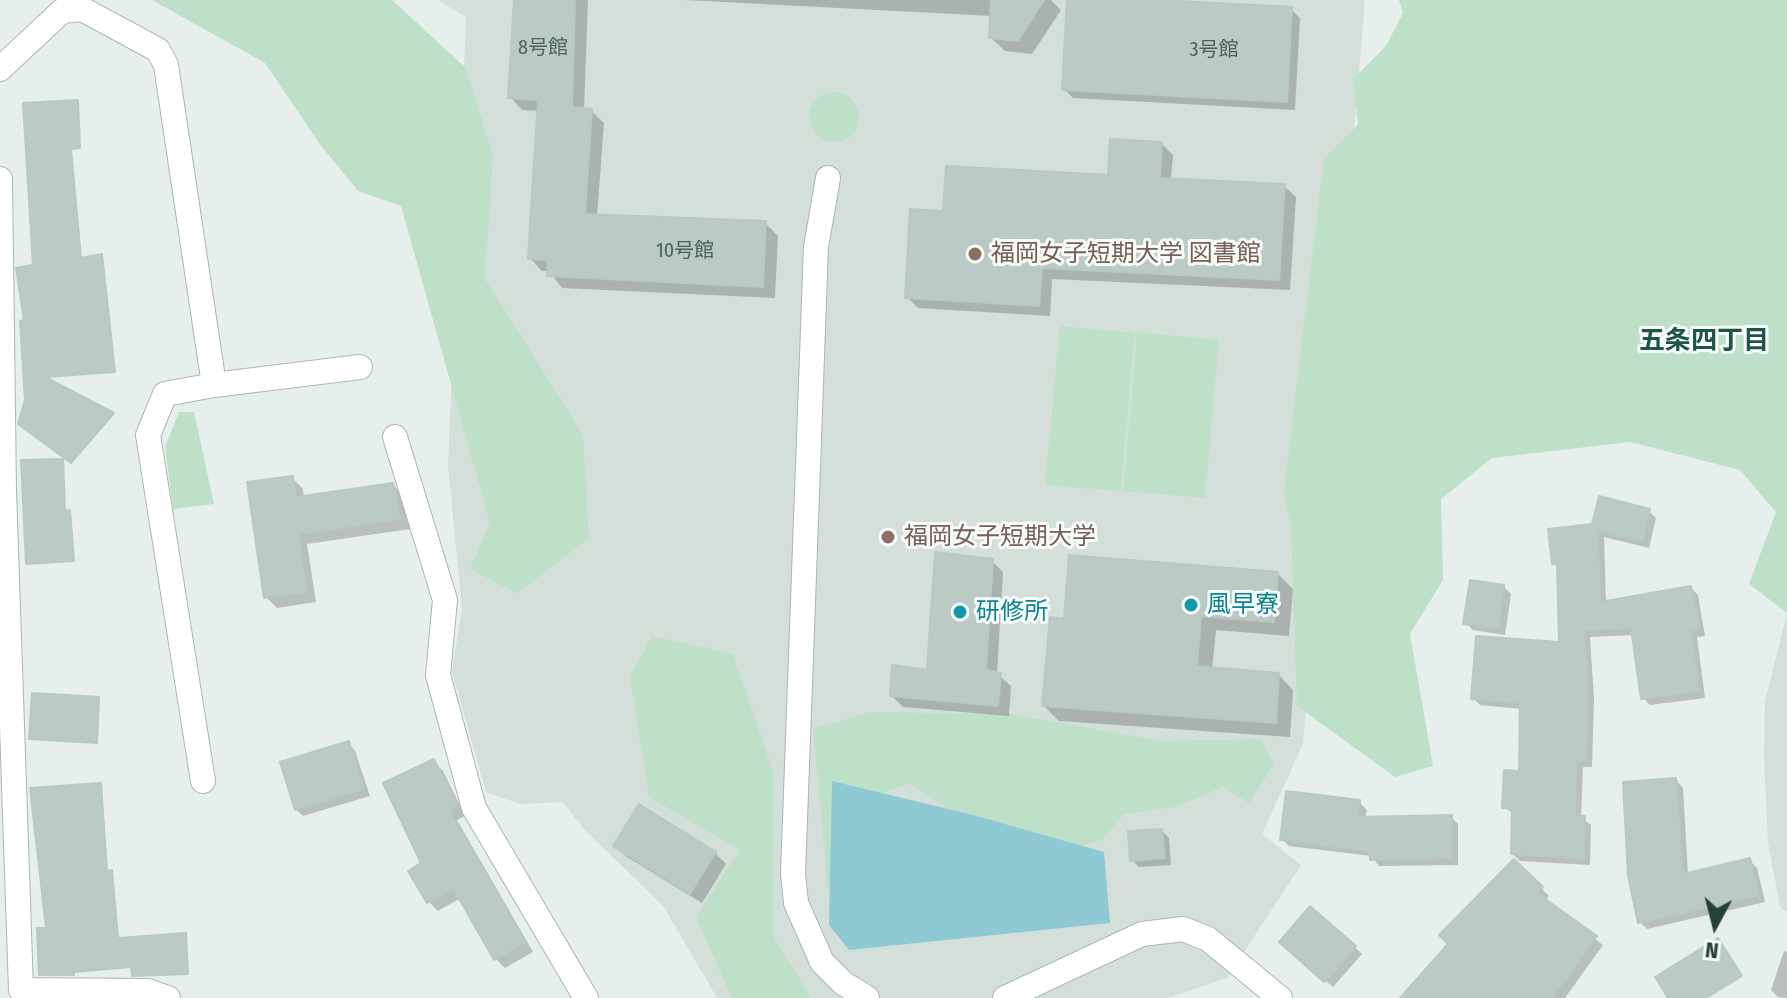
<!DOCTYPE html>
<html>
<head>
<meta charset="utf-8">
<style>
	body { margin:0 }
	#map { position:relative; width:1787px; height:998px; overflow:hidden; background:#e6efeb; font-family:"Fira Sans Condensed",sans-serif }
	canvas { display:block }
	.north { position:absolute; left:1675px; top:886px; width:80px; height:80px; -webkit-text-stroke:6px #f7fbf9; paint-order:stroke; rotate:187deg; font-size:22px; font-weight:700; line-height:32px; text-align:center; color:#24423a }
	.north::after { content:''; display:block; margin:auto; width:28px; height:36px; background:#24423a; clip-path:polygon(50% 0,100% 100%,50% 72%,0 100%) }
</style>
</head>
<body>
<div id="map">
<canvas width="1787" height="998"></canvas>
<div class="north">N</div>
</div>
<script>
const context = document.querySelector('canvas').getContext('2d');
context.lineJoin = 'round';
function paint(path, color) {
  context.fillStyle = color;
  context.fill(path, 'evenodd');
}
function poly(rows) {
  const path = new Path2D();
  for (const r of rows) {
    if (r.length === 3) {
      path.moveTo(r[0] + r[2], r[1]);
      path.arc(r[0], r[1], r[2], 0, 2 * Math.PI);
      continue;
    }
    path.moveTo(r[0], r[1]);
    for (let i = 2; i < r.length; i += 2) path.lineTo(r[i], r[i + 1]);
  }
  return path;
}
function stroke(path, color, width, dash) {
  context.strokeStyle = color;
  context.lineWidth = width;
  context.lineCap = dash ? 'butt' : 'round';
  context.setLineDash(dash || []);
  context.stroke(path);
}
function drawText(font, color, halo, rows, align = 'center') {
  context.font = font + ' "Fira Sans Condensed","Noto Sans JP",sans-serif';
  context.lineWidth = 6;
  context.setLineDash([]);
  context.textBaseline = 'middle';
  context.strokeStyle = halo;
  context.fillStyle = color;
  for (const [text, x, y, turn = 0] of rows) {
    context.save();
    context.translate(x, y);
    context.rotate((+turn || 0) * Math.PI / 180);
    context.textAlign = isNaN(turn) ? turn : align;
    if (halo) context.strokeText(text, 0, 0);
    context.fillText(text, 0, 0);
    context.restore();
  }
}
paint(poly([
	[438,0,1365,0,1303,744,1262,834,1301,865,1227,978,1168,998,717,998,664,907,584,829,563,802,520,804,486,792,452,671,462,609,448,466,466,17],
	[1787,613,1787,912,1780,907,1768,843,1764,756,1765,701]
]), '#d4dfda');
paint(poly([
	[152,0,392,0,466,68,493,156,485,279,583,435,589,538,517,593,470,569,490,523,401,206,358,191,319,143,265,63],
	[1399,0,1787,0,1787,613,1749,584,1776,512,1740,470,1630,442,1492,458,1441,499,1443,580,1410,634,1433,766,1395,777,1297,706,1291,529,1284,490,1324,158,1358,125,1353,79,1386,46,1403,13],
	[834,117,25],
	[1060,326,1135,333,1121,491,1045,485],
	[1137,332,1219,340,1205,498,1123,491],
	[179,412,194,412,214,504,173,509,165,447],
	[652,636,733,654,774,775,774,937,811,998,732,998,696,917,740,850,649,797,630,676],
	[870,712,1011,714,1162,741,1260,739,1274,764,1249,803,1223,787,1175,807,1124,814,1102,840,1059,851,990,837,910,783,855,804,876,931,828,889,813,729]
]), '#bfe0c8');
paint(poly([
	[832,781,973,815,1104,852,1110,923,849,950,829,925]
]), '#8ec9d4');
paint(poly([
	[516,0,588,0,584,110,591,111,604,123,597,216,765,223,778,236,775,298,562,288,549,271,542,271,530,258,540,111,522,110,510,97],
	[685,0,1051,0,1061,10,1032,54,1005,51,991,38,992,16],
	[1069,0,1291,9,1300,18,1295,110,1073,98,1064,89],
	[1162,144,1173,155,1171,180,1284,186,1296,197,1290,290,1052,279,1050,316,918,308,907,297,945,213,1110,177],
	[292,478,303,489,304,498,393,485,404,496,410,529,307,544,316,602,277,608,266,597],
	[1649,511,1656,518,1649,548,1604,537,1606,603,1691,588,1698,595,1705,636,1697,637,1705,698,1650,705,1643,698,1634,635,1590,637,1594,698,1592,767,1583,767,1581,818,1591,825,1590,865,1520,861,1513,854,1514,814,1504,807,1521,773,1522,709,1480,705,1473,698,1561,645,1559,568,1554,564,1593,526],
	[992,561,1003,572,997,674,1011,686,1009,716,903,707,892,696,929,672],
	[1278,574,1293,589,1289,636,1216,630,1212,669,1278,674,1293,690,1290,737,1059,721,1044,706,1065,621],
	[1504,587,1511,594,1505,635,1473,630,1466,623],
	[348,743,355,751,370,796,303,816,296,809],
	[433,761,443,771,465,816,457,820,533,952,505,968,496,959,461,898,438,911,428,901,424,864],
	[1676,780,1683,788,1688,874,1749,860,1757,868,1765,902,1647,929,1640,922],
	[1359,802,1367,810,1365,819,1451,817,1458,824,1458,865,1379,866,1371,856,1289,846,1282,839],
	[1162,831,1169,838,1171,865,1139,867,1132,860],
	[616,846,715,853,726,864,702,903,627,857],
	[1514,862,1549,896,1544,901,1603,945,1565,998,1402,998,1451,944],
	[1355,947,1362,954,1333,987,1289,949],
	[1784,951,1787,952,1787,998,1778,997,1771,990]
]), '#0003');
const building = poly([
	[514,0,575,0,572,107,592,109,585,214,766,221,763,287,547,276,548,260,528,259,538,100,508,98,514,0],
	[991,0,1044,0,1018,41,989,38,991,0],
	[1067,0,1161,0,1292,7,1287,102,1062,90,1067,0],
	[78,100,80,148,71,149,81,258,102,254,115,372,45,377,114,413,71,463,18,424,25,400,20,321,24,320,16,268,33,265,23,103,78,100],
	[1110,139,1162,142,1160,178,1285,184,1279,280,1042,268,1039,306,905,298,910,209,943,211,946,166,1108,175,1110,139],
	[63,459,65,511,70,510,74,561,26,564,21,460,63,459],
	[293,476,296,497,393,483,400,519,298,534,307,592,264,598,247,482,293,476],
	[1599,496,1650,509,1642,542,1598,531,1600,602,1691,586,1699,629,1691,631,1699,691,1641,699,1631,628,1584,630,1588,690,1586,761,1576,761,1575,816,1585,816,1584,859,1511,854,1512,808,1502,808,1504,770,1519,771,1520,703,1471,699,1476,636,1559,642,1557,564,1552,564,1548,529,1592,524,1599,496],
	[935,552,993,559,986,670,1001,673,998,706,890,696,892,665,927,670,935,552],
	[1069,555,1278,572,1274,622,1201,616,1197,666,1279,673,1276,723,1042,706,1050,617,1064,619,1069,555],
	[1470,580,1504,585,1498,629,1463,624,1470,580],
	[32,693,99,697,97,743,29,739,32,693],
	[349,741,364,789,295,810,280,762,349,741],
	[434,759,457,806,449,810,525,942,494,960,453,888,427,903,408,871,421,863,383,783,434,759],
	[1676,778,1683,874,1750,858,1759,895,1638,923,1628,876,1623,782,1676,778],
	[101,783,107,871,112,870,118,938,186,933,188,974,132,976,131,967,74,972,74,975,39,975,37,928,46,928,30,788,101,783],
	[1286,791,1360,800,1358,817,1452,815,1452,858,1370,860,1369,851,1280,840,1286,791],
	[639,804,716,852,690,894,613,846,639,804],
	[1162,829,1165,858,1130,861,1128,831,1162,829],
	[1514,859,1543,887,1537,893,1597,936,1552,998,1400,998,1448,944,1439,935,1514,859],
	[1310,906,1356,946,1324,982,1279,942,1310,906],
	[1718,938,1742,976,1706,998,1668,998,1655,977,1718,938]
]);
paint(building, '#bbcac4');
stroke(building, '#b8c9c2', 2);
const minor = poly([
	[0,69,62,11,82,9,158,50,166,65,214,385,165,394,148,435,203,781],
	[828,178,816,247,793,874,796,903,822,962,843,983,867,998],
	[0,179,4,491,21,990,148,991,168,998],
	[214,385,360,367],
	[395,437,445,600,438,675,474,808,586,998],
	[1005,998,1142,934,1183,929,1208,939,1280,998]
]);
stroke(minor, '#a8b8b2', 26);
stroke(minor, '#fff', 24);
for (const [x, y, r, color] of [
	[975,254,8,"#8d6e63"],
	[888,537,8,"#8d6e63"],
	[1191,605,8,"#0f9aa8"],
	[960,612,8,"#0f9aa8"]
]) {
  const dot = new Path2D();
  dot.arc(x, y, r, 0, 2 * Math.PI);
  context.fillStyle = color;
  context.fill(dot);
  stroke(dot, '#f7fbf9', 3);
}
drawText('20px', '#4a645c', null, [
	["8号館",543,48],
	["3号館",1214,50],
	["10号館",685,251]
]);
drawText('24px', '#785e54', '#f7fbf9', [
	["福岡女子短期大学 図書館",991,254],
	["福岡女子短期大学",904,537]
], 'left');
drawText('24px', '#0d838f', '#f7fbf9', [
	["風早寮",1207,605],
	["研修所",976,612]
], 'left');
drawText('bold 26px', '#1f5548', '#f7fbf9', [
	["五条四丁目",1704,342]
]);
</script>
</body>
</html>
